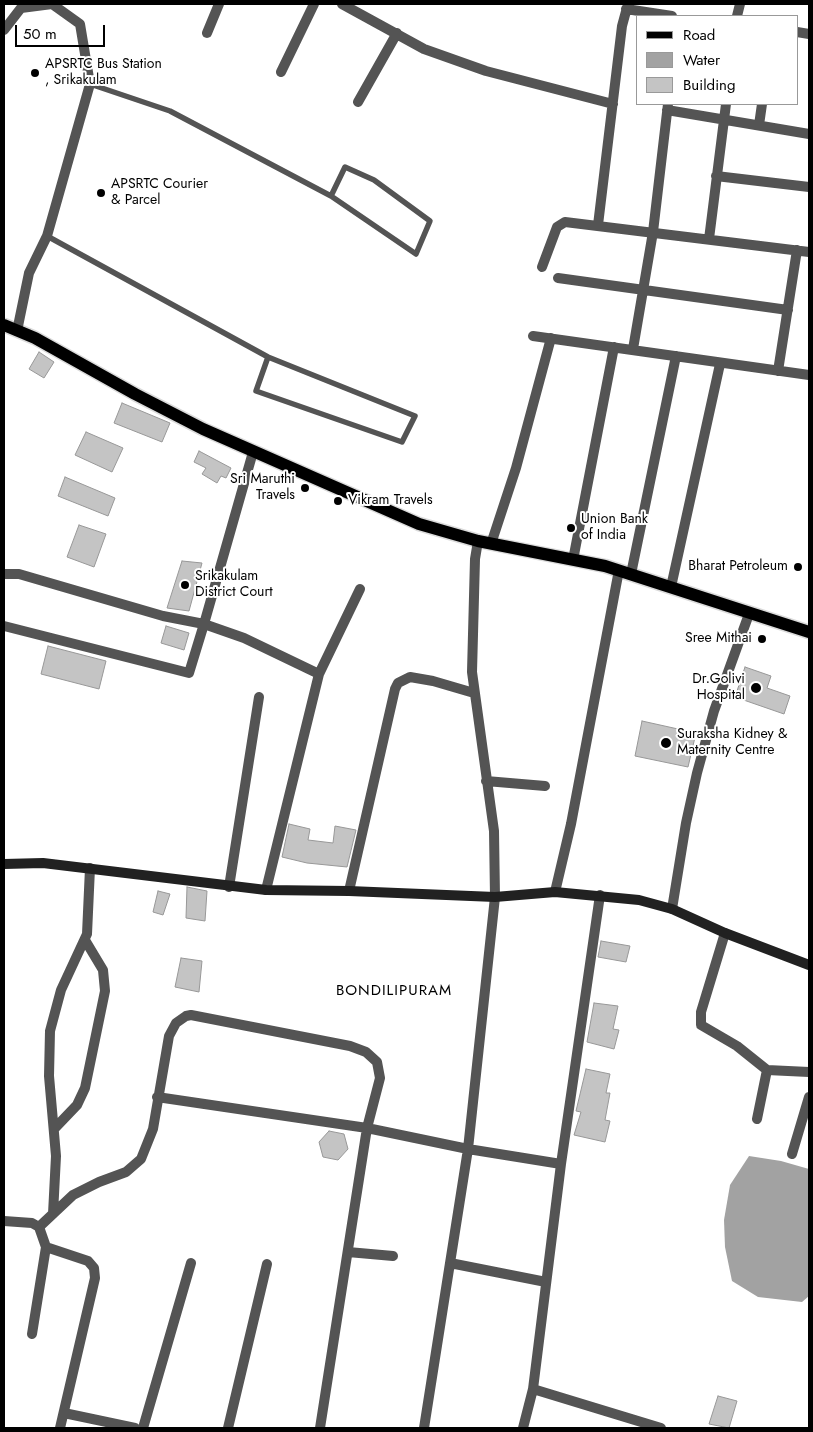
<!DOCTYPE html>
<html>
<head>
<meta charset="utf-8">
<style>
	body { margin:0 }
	#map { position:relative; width:813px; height:1432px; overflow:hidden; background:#fff; font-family:Jost,sans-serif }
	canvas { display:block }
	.frame { position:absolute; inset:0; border:5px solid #000; pointer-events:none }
	.legend { position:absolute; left:636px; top:15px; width:162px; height:90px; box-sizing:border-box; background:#fff; border:1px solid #999; margin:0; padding:6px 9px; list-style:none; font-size:15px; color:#000 }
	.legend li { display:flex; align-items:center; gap:10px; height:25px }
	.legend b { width:25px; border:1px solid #999 }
	.scale { position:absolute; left:15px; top:25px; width:90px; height:22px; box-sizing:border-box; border:2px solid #000; border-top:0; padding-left:6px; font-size:15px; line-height:18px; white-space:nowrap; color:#000; -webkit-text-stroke:4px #fff; paint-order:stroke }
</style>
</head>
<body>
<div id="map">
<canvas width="813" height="1432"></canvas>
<div class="frame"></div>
<ul class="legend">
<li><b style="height:6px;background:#000"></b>Road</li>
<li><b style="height:14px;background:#a2a2a2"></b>Water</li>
<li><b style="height:14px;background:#c4c4c4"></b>Building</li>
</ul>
<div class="scale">50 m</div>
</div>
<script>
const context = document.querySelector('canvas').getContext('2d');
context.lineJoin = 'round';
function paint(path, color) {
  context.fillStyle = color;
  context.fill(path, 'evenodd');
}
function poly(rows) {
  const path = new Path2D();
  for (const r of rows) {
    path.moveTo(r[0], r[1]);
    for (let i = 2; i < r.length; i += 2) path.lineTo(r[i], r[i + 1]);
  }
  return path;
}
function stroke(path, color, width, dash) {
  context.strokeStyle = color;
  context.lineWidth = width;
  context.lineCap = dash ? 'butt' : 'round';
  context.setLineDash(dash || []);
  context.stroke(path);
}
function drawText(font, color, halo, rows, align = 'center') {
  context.font = font + ' Jost,sans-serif';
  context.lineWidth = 4;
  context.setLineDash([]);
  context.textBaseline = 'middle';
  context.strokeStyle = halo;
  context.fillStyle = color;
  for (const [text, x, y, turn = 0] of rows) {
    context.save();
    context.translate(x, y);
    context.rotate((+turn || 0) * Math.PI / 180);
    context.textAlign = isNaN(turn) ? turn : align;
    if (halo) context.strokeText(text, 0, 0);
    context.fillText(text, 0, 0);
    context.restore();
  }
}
paint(poly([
	[749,1156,781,1161,809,1169,809,1296,802,1302,758,1297,732,1281,725,1247,724,1220,730,1185]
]), '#a2a2a2');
const building = poly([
	[39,352,54,362,44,378,29,369,39,352],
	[122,403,170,423,162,442,114,423,122,403],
	[86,432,123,448,112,472,75,455,86,432],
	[199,451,231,468,226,478,221,476,217,483,202,474,206,468,194,462,199,451],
	[65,477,115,498,108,516,58,496,65,477],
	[79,525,106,534,94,567,67,557,79,525],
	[182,561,202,563,189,611,167,608,182,561],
	[166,626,189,633,184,650,161,643,166,626],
	[48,646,106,661,99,689,41,674,48,646],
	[745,667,771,676,767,688,790,696,784,714,735,697,745,667],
	[642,721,696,733,688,767,635,756,642,721],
	[289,824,310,829,308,840,333,843,335,826,356,830,347,867,307,863,282,857,289,824],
	[187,887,207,891,205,921,186,918,187,887],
	[158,891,170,894,163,915,153,912,158,891],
	[601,941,630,946,626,962,598,957,601,941],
	[181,958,202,961,199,992,175,987,181,958],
	[594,1003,618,1006,613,1029,619,1030,614,1049,587,1042,594,1003],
	[586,1069,610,1074,606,1093,610,1093,605,1120,610,1121,605,1142,574,1135,581,1112,576,1111,586,1069],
	[329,1131,344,1134,348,1149,338,1160,323,1157,319,1142,329,1131],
	[718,1396,737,1401,729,1428,709,1424,718,1396]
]);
paint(building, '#c4c4c4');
stroke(building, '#989898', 1);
const primary = poly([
	[4,325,35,338,135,394,203,429,419,524,478,541,605,566,809,632]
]);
stroke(primary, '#dbdbdb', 15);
stroke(poly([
	[90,84,170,111,331,196,416,254,430,221,374,180,345,167,331,196],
	[47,236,268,357,415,416,402,442,256,391,268,357]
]), '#545454', 5.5);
stroke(poly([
	[342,4,424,49,486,71,613,104],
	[626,9,672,16],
	[737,16,740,4],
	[4,30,21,8,52,4,80,24,90,84,47,236,29,273,17,331],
	[797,32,809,34],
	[207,33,219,4],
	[281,72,314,4],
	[358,102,397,33],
	[667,110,809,134],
	[759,125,762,104],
	[716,176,809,187],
	[598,225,622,26,628,4],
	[709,239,726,104],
	[542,267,557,227,565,222,809,252],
	[558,278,788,310],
	[533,336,809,375],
	[633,349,653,232,668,104],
	[778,371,797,250],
	[253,452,204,624,244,638,319,674,266,890],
	[491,544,516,468,551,338],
	[573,560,614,347],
	[4,574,19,574,163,616,204,624,189,673,4,626],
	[631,574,676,356],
	[671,587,720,364],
	[319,674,360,589],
	[486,781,545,786],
	[229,887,259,697],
	[349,891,395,689,398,683,410,677,433,681,474,693],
	[555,892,571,824,619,570],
	[672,909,686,823,697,773,714,711,749,614],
	[725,933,701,1012,701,1025,737,1046,767,1070,809,1072],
	[157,1097,367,1128,468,1149,561,1164],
	[757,1119,767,1070],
	[55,1128,77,1105,85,1088,105,991,103,970,85,940],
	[792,1154,809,1097],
	[53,1214,56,1156,49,1076,50,1031,61,990,87,934,90,868],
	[4,1221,32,1223,39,1227,46,1247],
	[39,1227,73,1195,99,1182,126,1172,141,1159,153,1129,169,1036,176,1023,186,1016,191,1015,350,1046,366,1052,377,1062,380,1078,367,1128,320,1428],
	[348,1252,393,1256],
	[450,1263,546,1282],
	[32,1334,46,1247,88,1261,94,1268,95,1278,60,1428],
	[533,1389,661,1428],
	[64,1413,135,1428],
	[143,1428,191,1263],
	[228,1428,267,1264],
	[424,1428,468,1149,495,897,494,831,472,672,475,559,478,541],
	[523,1428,533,1389,561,1164,600,895]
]), '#545454', 10);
stroke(poly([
	[4,864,43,863,266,890,349,891,495,897,555,892,639,900,672,909,725,933,809,965]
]), '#212121', 10);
stroke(primary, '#000', 12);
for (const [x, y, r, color] of [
	[35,73,5,"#000"],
	[101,193,5,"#000"],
	[305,488,5,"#000"],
	[338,501,5,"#000"],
	[571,528,5,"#000"],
	[798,567,5,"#000"],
	[185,585,5,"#000"],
	[762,639,5,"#000"],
	[756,688,6,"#000"],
	[666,743,6,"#000"]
]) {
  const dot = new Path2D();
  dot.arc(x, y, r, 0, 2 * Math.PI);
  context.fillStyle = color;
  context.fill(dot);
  stroke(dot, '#fff', 2);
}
drawText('14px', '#000', '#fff', [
	["APSRTC Bus Station",45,65],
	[", Srikakulam",45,81],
	["APSRTC Courier",111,185],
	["& Parcel",111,201],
	["Sri Maruthi",295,480,"right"],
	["Travels",295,496,"right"],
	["Vikram Travels",348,501],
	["Union Bank",581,520],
	["of India",581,536],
	["Bharat Petroleum",788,567,"right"],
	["Srikakulam",195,577],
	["District Court",195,593],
	["Sree Mithai",752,639,"right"],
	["Dr.Golivi",745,680,"right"],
	["Hospital",745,696,"right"],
	["Suraksha Kidney &",677,735],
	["Maternity Centre",677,751]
], 'left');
context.letterSpacing = '1px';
drawText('15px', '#000', '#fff', [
	["BONDILIPURAM",394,991]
]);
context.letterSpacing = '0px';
</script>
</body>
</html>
